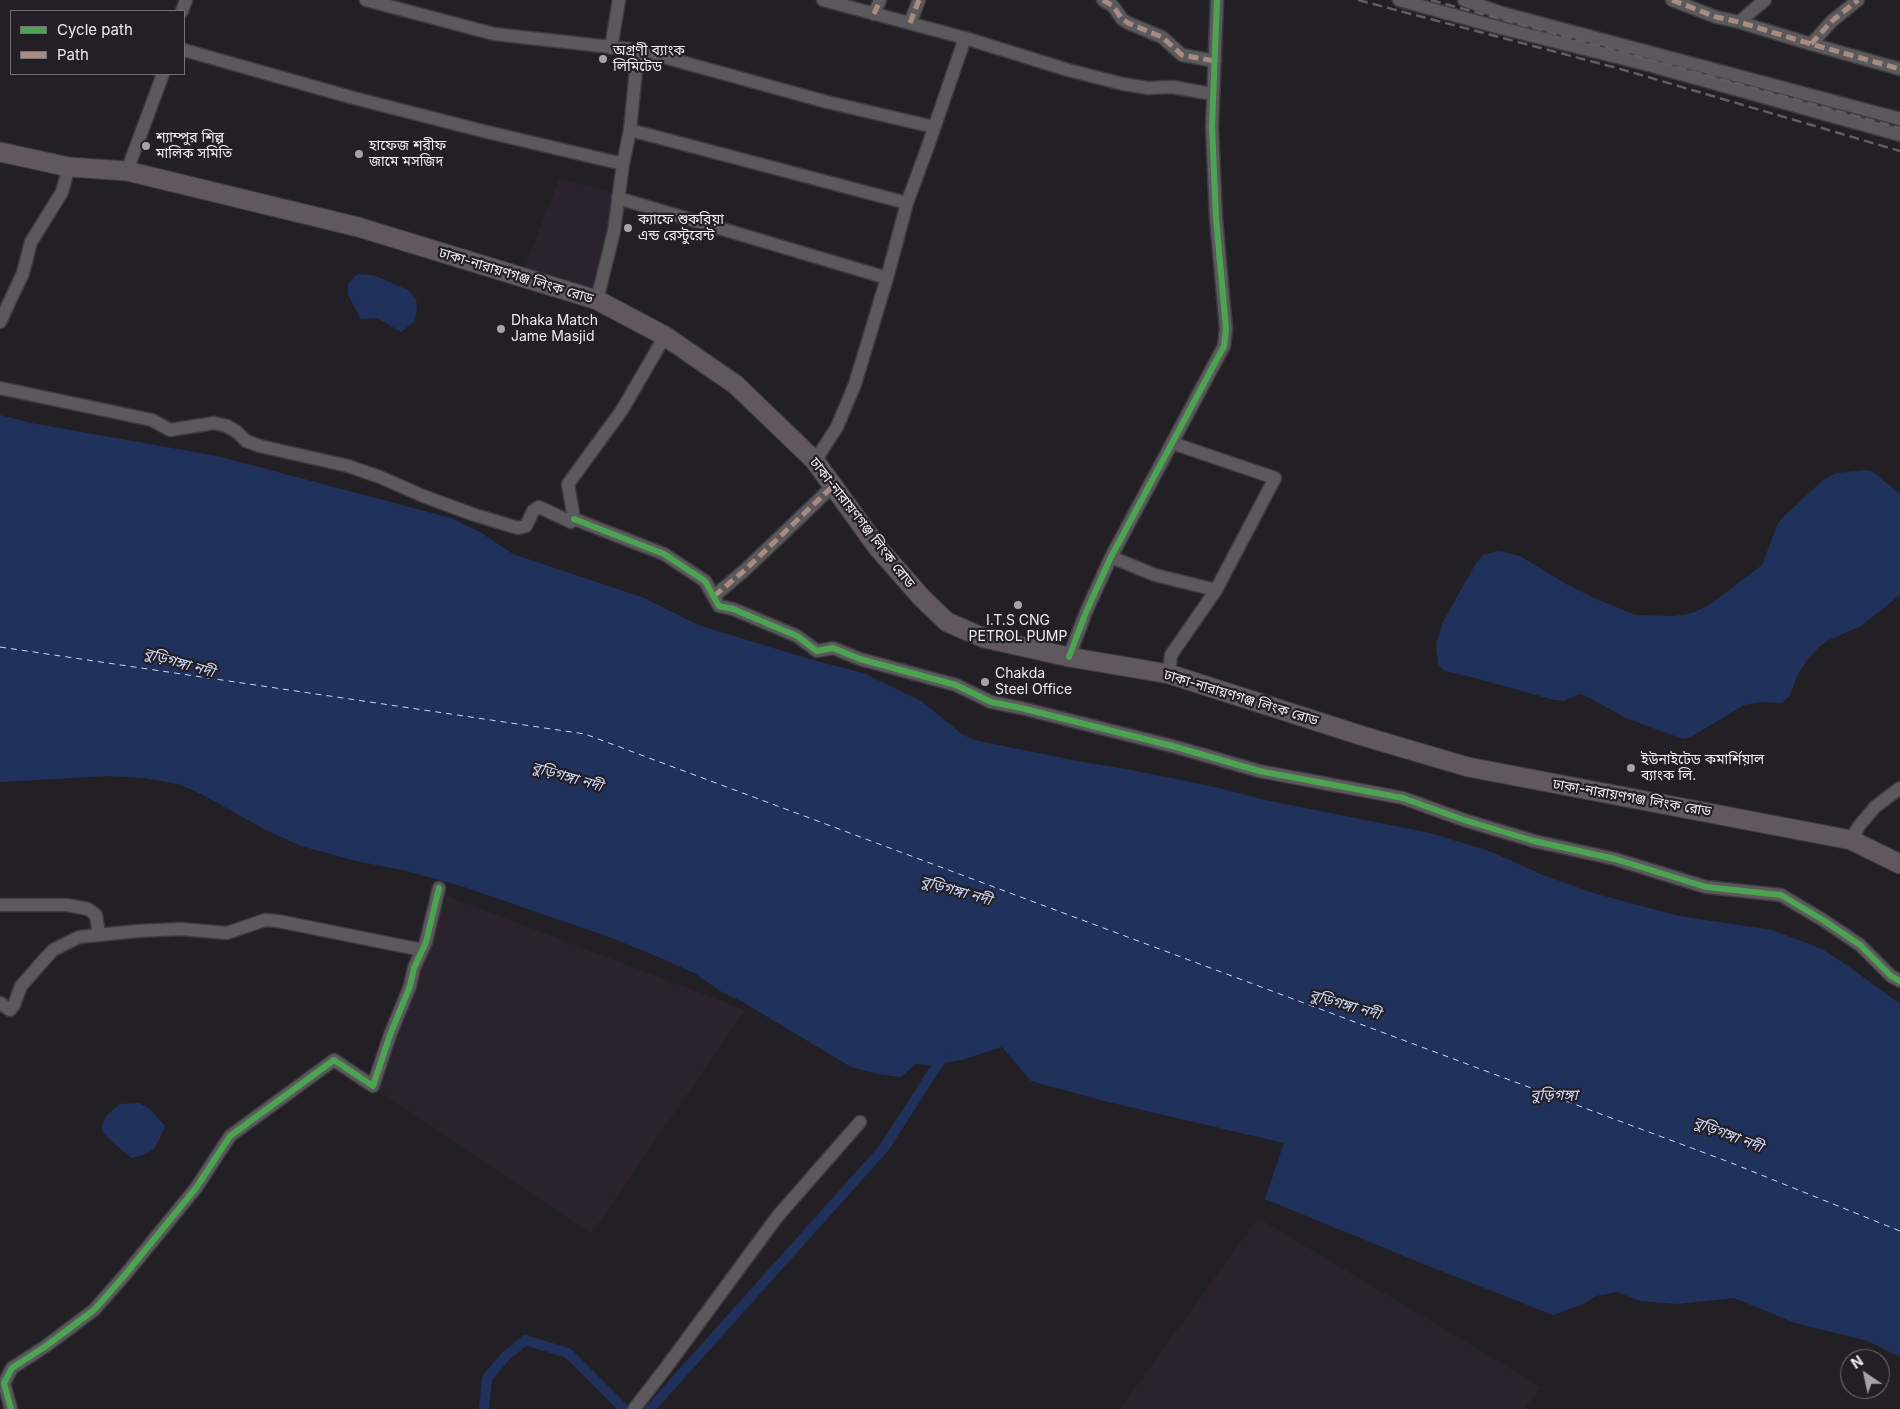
<!DOCTYPE html>
<html>
<head>
<meta charset="utf-8">
<style>
	body { margin:0 }
	#map { position:relative; width:1900px; height:1409px; overflow:hidden; background:#232025; font-family:Inter,sans-serif }
	canvas { display:block }
	.legend { position:absolute; left:10px; top:10px; width:175px; height:65px; box-sizing:border-box; background:#241f26; border:1px solid #757176; margin:0; padding:6px 9px; list-style:none; font-size:15px; color:#eeebef }
	.legend li { display:flex; align-items:center; gap:10px; height:25px }
	.legend b { width:25px; border:1px solid #757176 }
	.north { position:absolute; left:1840px; top:1349px; width:50px; height:50px; box-sizing:border-box; background:#241f26; border:1px solid #757176; border-radius:50%; rotate:326deg; font-size:14px; font-weight:700; line-height:20px; text-align:center; color:#eeebef }
	.north::after { content:''; display:block; margin:auto; width:18px; height:22px; background:#a7a4a8; clip-path:polygon(50% 0,100% 100%,50% 72%,0 100%) }
</style>
</head>
<body>
<div id="map">
<canvas width="1900" height="1409"></canvas>
<ul class="legend">
<li><b style="height:6px;background:#4ca352"></b>Cycle path</li>
<li><b style="height:6px;background:#a88b81"></b>Path</li>
</ul>
<div class="north">N</div>
</div>
<script>
const context = document.querySelector('canvas').getContext('2d');
context.lineJoin = 'round';
function paint(path, color) {
  context.fillStyle = color;
  context.fill(path, 'evenodd');
}
function poly(rows) {
  const path = new Path2D();
  for (const r of rows) {
    path.moveTo(r[0], r[1]);
    for (let i = 2; i < r.length; i += 2) path.lineTo(r[i], r[i + 1]);
  }
  return path;
}
function stroke(path, color, width, dash) {
  context.strokeStyle = color;
  context.lineWidth = width;
  context.lineCap = dash ? 'butt' : 'round';
  context.setLineDash(dash || []);
  context.stroke(path);
}
function drawText(font, color, halo, rows, align = 'center') {
  context.font = font + ' Inter,"Noto Sans Bengali",sans-serif';
  context.lineWidth = 4.5;
  context.setLineDash([]);
  context.textBaseline = 'middle';
  context.strokeStyle = halo;
  context.fillStyle = color;
  for (const [text, x, y, turn = 0] of rows) {
    context.save();
    context.translate(x, y);
    context.rotate((+turn || 0) * Math.PI / 180);
    context.textAlign = isNaN(turn) ? turn : align;
    if (halo) context.strokeText(text, 0, 0);
    context.fillText(text, 0, 0);
    context.restore();
  }
}
paint(poly([
	[559,179,616,193,593,296,522,274],
	[447,896,745,1010,591,1234,375,1088],
	[1258,1218,1541,1387,1524,1409,1120,1409]
]), '#2a232e');
paint(poly([
	[357,274,373,275,408,290,416,299,417,308,415,321,401,332,377,318,361,319,348,295,348,284],
	[0,415,31,423,217,456,451,518,480,532,513,554,644,598,698,625,806,658,863,673,921,701,962,734,974,740,1082,762,1126,769,1215,787,1270,801,1430,833,1489,851,1543,875,1593,893,1679,916,1772,930,1822,949,1851,968,1900,1004,1900,1357,1868,1341,1795,1323,1734,1298,1677,1304,1640,1301,1617,1292,1596,1296,1583,1304,1553,1315,1426,1265,1265,1199,1284,1143,1108,1102,1031,1081,1002,1047,962,1060,932,1065,916,1064,901,1077,877,1074,851,1067,741,1001,720,991,696,974,668,961,612,938,461,886,407,871,356,861,301,846,266,830,203,795,178,784,143,778,108,776,0,782],
	[1867,470,1872,471,1900,494,1900,595,1861,626,1829,640,1819,647,1807,660,1798,674,1790,695,1782,703,1759,702,1744,705,1691,737,1683,739,1626,718,1584,695,1579,694,1564,701,1554,700,1479,679,1445,671,1438,664,1436,644,1443,622,1476,563,1483,555,1499,551,1520,556,1566,584,1596,599,1636,615,1675,616,1692,613,1708,606,1762,565,1778,523,1784,516,1822,481,1836,473],
	[139,1103,150,1109,165,1126,160,1138,153,1150,143,1155,131,1158,107,1137,102,1131,102,1125,107,1115,120,1104]
]), '#20315b');
stroke(poly([
	[484,1409,487,1378,505,1357,525,1340,568,1353,624,1409],
	[650,1409,884,1148,945,1053]
]), '#20315b', 10);
stroke(poly([
	[0,647,585,734,1729,1162,1900,1231]
]), '#c9d8f6', 1, [6, 5]);
const minor = poly([
	[366,0,494,34,638,50,827,102,934,127],
	[823,0,965,38,1068,70,1123,84,1148,88,1172,87,1212,94],
	[1103,0,1113,6,1122,19,1128,23,1162,37,1182,55,1215,61],
	[1399,0,1497,27,1645,64,1900,135],
	[1464,0,1502,13,1900,119],
	[1672,0,1716,17,1739,22,1811,44,1900,69],
	[182,11,186,0],
	[874,14,880,0],
	[1739,22,1765,0],
	[910,23,919,0],
	[1811,44,1832,21,1858,0],
	[611,48,619,0],
	[184,50,350,97,483,131,623,164],
	[630,130,907,203],
	[127,171,163,74],
	[618,198,887,278],
	[597,300,614,231,623,164,630,130,638,50],
	[0,322,23,273,31,242,62,192,69,167],
	[0,388,152,420,170,430,214,423,227,426,237,432,246,441,260,446,348,466,380,477,423,496,472,514,518,528,526,526,533,511,539,507,571,522,574,519,568,484,622,410,665,336],
	[815,461,837,427,855,384,887,278,907,203,928,146,965,38],
	[574,519,664,554,705,581,719,606,733,609,797,636,817,651,833,648,860,659,956,685,991,702,1021,708,1176,747,1259,771,1403,798,1464,820,1534,841,1615,859,1706,887,1781,895,1823,920,1860,945,1891,976,1900,981],
	[1111,557,1155,575,1216,590],
	[714,596,745,570,833,486],
	[1069,657,1086,612,1111,557,1224,346,1226,329,1216,218,1212,127,1217,0],
	[1169,674,1171,655,1216,590,1275,478,1172,443],
	[1851,840,1859,826,1875,807,1900,788],
	[0,905,67,905,88,909,96,915,99,935],
	[0,1003,10,1010,14,1005,21,986,43,961,53,950,79,937,137,931,181,929,227,933,265,920,278,921,422,950],
	[11,1409,4,1383,12,1368,46,1346,94,1310,124,1276,196,1188,230,1136,334,1060,373,1086,390,1035,410,986,414,968,426,942,439,888],
	[634,1409,668,1365,777,1217,860,1122]
]);
const highway = poly([
	[0,152,69,167,127,171,358,227,597,300,665,336,736,385,815,461,878,548,922,598,947,622,984,638,1069,657,1169,674,1366,737,1468,767,1851,840,1900,864]
]);
stroke(minor, '#3d3b3f', 15);
stroke(highway, '#3d3b3f', 21);
stroke(minor, '#5b595c', 12);
stroke(highway, '#615760', 19);
stroke(poly([
	[1358,0,1617,68,1900,151],
	[1431,0,1900,128]
]), '#605e61', 2.5, [10, 5]);
stroke(poly([
	[1103,0,1113,6,1122,19,1128,23,1162,37,1182,55,1215,61],
	[1672,0,1716,17,1739,22,1811,44,1900,69],
	[874,14,880,0],
	[910,23,919,0],
	[1811,44,1832,21,1858,0],
	[714,596,745,570,833,486]
]), '#a88b81', 5, [10, 5]);
stroke(poly([
	[574,519,664,554,705,581,719,606,733,609,797,636,817,651,833,648,860,659,956,685,991,702,1021,708,1176,747,1259,771,1403,798,1464,820,1534,841,1615,859,1706,887,1781,895,1823,920,1860,945,1891,976,1900,981],
	[1069,657,1086,612,1111,557,1224,346,1226,329,1216,218,1212,127,1217,0],
	[11,1409,4,1383,12,1368,46,1346,94,1310,124,1276,196,1188,230,1136,334,1060,373,1086,390,1035,410,986,414,968,426,942,439,888]
]), '#4ca352', 6);
for (const [x, y, r, color] of [
	[603,59,5,"#a7a4a8"],
	[146,146,5,"#a7a4a8"],
	[359,154,5,"#a7a4a8"],
	[628,228,5,"#a7a4a8"],
	[501,329,5,"#a7a4a8"],
	[1018,605,5,"#a7a4a8"],
	[985,682,5,"#a7a4a8"],
	[1631,768,5,"#a7a4a8"]
]) {
  const dot = new Path2D();
  dot.arc(x, y, r, 0, 2 * Math.PI);
  context.fillStyle = color;
  context.fill(dot);
  stroke(dot, '#241f26', 2);
}
drawText('14px', '#eeebef', '#241f26', [
	["অগ্রণী ব্যাংক",613,51],
	["লিমিটেড",613,67],
	["শ্যাম্পুর শিল্প",156,138],
	["মালিক সমিতি",156,154],
	["হাফেজ শরীফ",369,146],
	["জামে মসজিদ",369,162],
	["ক্যাফে শুকরিয়া",638,220],
	["এন্ড রেস্টুরেন্ট",638,236],
	["Dhaka Match",511,321],
	["Jame Masjid",511,337],
	["I.T.S CNG",1018,621,"center"],
	["PETROL PUMP",1018,637,"center"],
	["Chakda",995,674],
	["Steel Office",995,690],
	["ইউনাইটেড কমার্শিয়াল",1641,760],
	["ব্যাংক লি.",1641,776]
], 'left');
drawText('14px', '#eeebef', '#241f26', [
	["ঢাকা-নারায়ণগঞ্জ লিংক রোড",516,276,17],
	["ঢাকা-নারায়ণগঞ্জ লিংক রোড",862,523,52],
	["ঢাকা-নারায়ণগঞ্জ লিংক রোড",1241,698,17],
	["ঢাকা-নারায়ণগঞ্জ লিংক রোড",1632,798,10]
]);
drawText('italic 15px', '#c9d8f6', '#241f26', [
	["বুড়িগঙ্গা নদী",179,663,16],
	["বুড়িগঙ্গা নদী",567,777,16],
	["বুড়িগঙ্গা নদী",956,891,16],
	["বুড়িগঙ্গা নদী",1345,1005,16],
	["বুড়িগঙ্গা",1554,1095],
	["বুড়িগঙ্গা নদী",1728,1135,21]
]);
</script>
</body>
</html>
